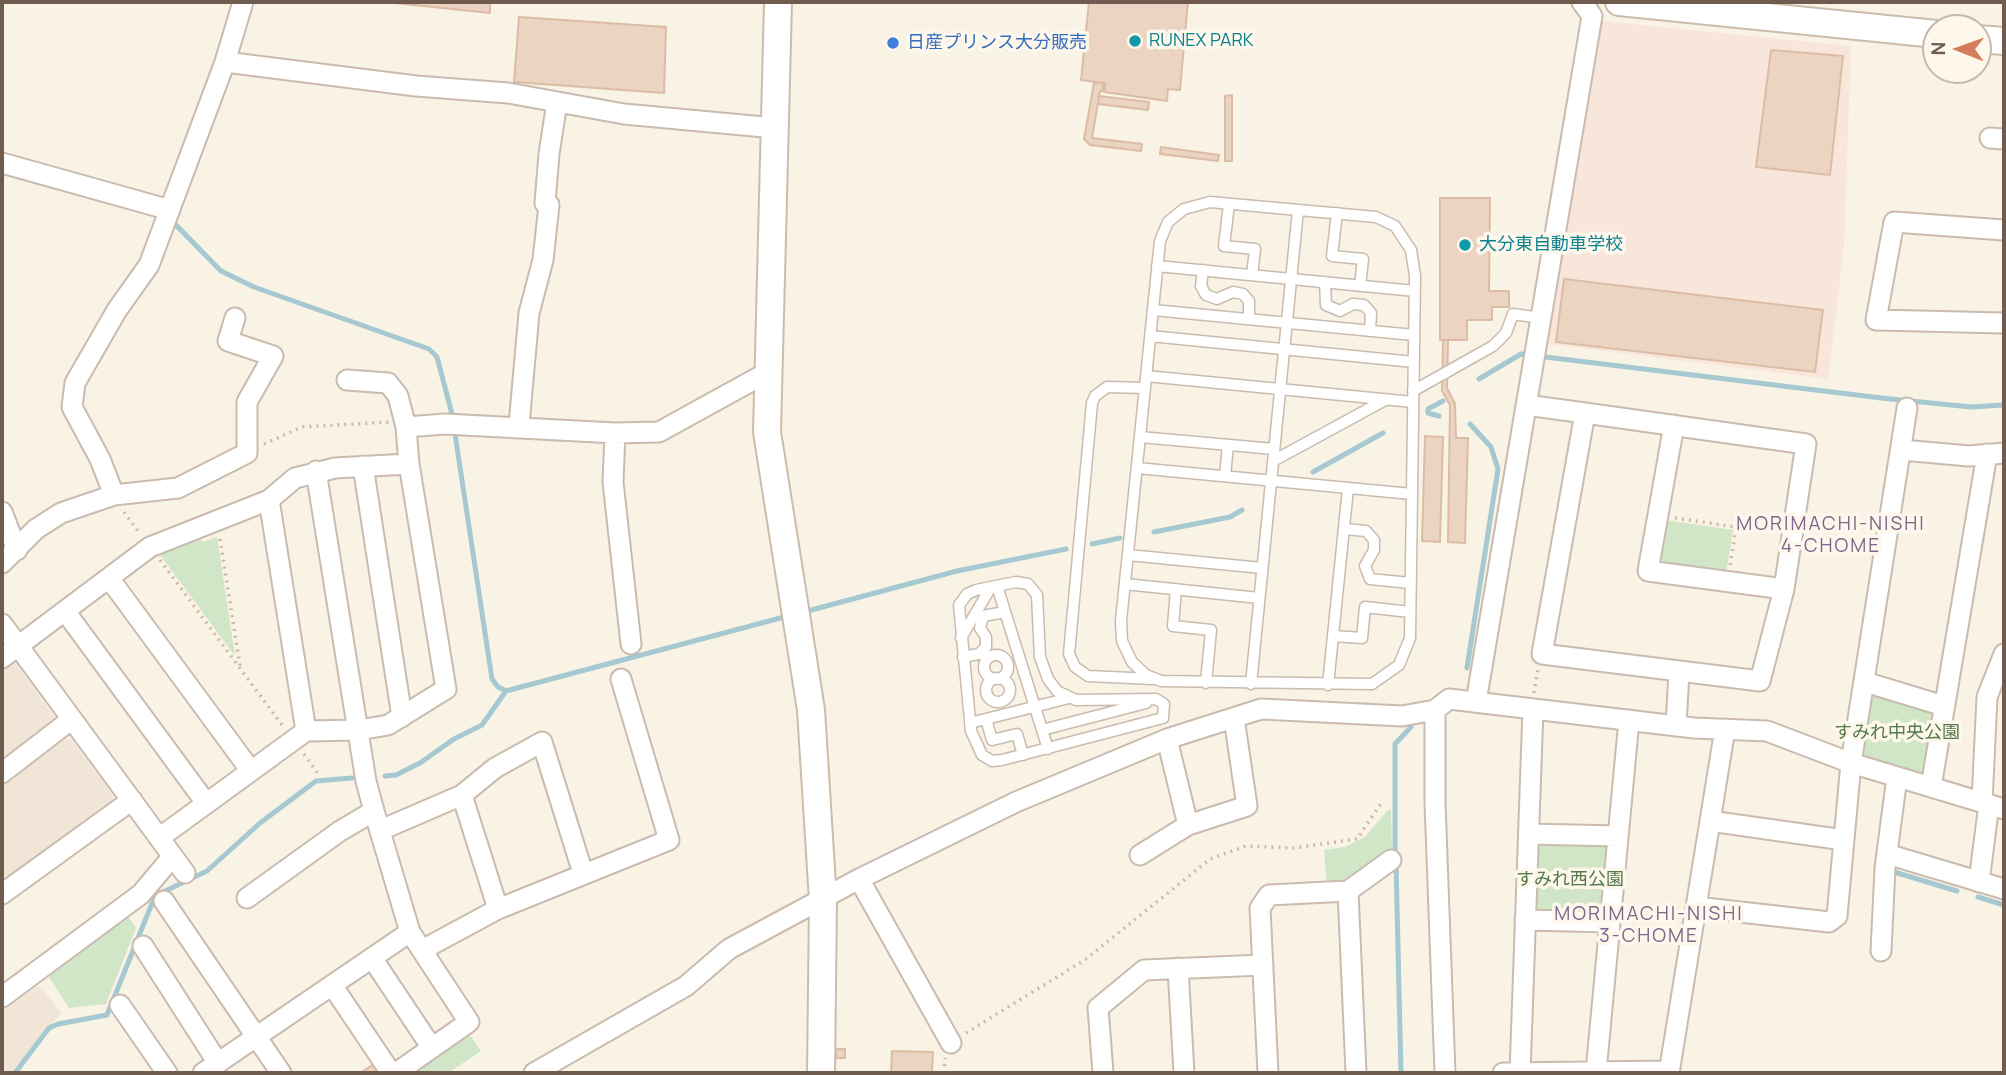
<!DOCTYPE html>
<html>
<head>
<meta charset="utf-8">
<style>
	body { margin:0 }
	#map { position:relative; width:2006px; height:1075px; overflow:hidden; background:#f9f3e6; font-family:Manrope,sans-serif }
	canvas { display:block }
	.frame { position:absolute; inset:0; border:4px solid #705c4e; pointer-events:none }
	.north { position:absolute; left:1922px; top:14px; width:70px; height:70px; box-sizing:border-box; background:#fdf7ec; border:2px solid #c5b9ad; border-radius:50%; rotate:271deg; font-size:19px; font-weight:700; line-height:28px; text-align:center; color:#705c4e }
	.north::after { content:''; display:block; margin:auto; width:24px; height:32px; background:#d57c5a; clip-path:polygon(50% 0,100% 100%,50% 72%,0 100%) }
</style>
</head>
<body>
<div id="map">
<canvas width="2006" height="1075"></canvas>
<div class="frame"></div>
<div class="north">N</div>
</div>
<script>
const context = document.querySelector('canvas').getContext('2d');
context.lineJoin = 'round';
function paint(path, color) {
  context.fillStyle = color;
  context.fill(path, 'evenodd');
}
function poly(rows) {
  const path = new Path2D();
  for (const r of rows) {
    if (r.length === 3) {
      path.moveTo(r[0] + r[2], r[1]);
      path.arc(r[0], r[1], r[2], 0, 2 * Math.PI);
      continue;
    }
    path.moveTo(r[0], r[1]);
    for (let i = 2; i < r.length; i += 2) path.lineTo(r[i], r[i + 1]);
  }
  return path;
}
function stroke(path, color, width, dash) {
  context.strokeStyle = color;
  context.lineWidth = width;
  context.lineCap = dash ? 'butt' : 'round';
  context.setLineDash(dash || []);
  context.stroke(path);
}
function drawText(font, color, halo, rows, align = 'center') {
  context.font = font + ' Manrope,"Noto Sans JP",sans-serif';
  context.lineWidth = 7;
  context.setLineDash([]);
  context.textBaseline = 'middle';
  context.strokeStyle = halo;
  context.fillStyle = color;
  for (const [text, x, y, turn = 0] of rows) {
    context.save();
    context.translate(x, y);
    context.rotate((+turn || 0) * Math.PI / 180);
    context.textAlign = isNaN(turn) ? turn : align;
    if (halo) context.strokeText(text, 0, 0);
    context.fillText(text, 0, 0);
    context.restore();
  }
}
paint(poly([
	[10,662,15,662,57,721,2,767,2,668],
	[65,739,71,739,113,796,113,801,2,883,2,787],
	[31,986,42,988,61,1013,13,1073,2,1073,2,1008]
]), '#f0e5d6');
paint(poly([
	[1602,21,1851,46,1844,247,1828,379,1548,344]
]), '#f8e6db');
paint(poly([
	[1665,520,1733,530,1726,574,1666,566,1658,555],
	[200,536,202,542,217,537,235,656,158,552],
	[1878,692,1928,707,1935,714,1925,771,1919,775,1860,756,1870,695],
	[1388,810,1391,810,1392,852,1347,883,1327,885,1324,850,1345,847,1365,837],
	[1542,841,1605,842,1608,847,1602,911,1598,917,1539,915,1535,910,1537,847],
	[126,913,136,928,106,1004,69,1008,49,977],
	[470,1035,481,1051,448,1073,412,1073]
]), '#d1e5c7');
stroke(poly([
	[174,223,221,271,254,287,429,349,437,357,452,414,492,679,498,687,506,691,788,616],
	[1479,379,1521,354,1881,398,1971,407,2004,405],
	[1439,416,1428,413,1428,409,1443,401],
	[1313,472,1383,433],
	[1154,532,1230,517,1242,510],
	[1092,544,1120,538],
	[804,612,957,571,1066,549],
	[1467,668,1498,469,1491,447,1470,424],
	[385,776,396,775,420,763,454,739,482,725,506,691],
	[1395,854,1395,744,1411,727],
	[1396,864,1401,1073],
	[1891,871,1957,891],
	[1978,897,2004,905],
	[15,1073,49,1028,58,1024,107,1015,155,896,207,871,260,823,316,781,352,778]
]), '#a5c8d1', 5);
const building = poly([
	[385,2,490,2,490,13,385,2],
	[1089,2,1188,2,1180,90,1168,89,1167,101,1104,92,1105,83,1081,80,1089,2],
	[519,17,666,27,664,93,514,82,519,17],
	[1771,50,1843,56,1830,175,1756,167,1771,50],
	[1094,83,1103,83,1103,91,1100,91,1092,138,1142,144,1141,151,1090,145,1084,139,1094,83],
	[1232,95,1232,161,1225,161,1225,96,1232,95],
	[1099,96,1149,102,1148,110,1098,104,1099,96],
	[1161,147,1219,155,1218,161,1160,154,1161,147],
	[1440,198,1490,198,1489,291,1509,291,1509,307,1492,307,1492,320,1467,320,1467,340,1440,340,1440,198],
	[1564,279,1823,310,1815,372,1556,342,1564,279],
	[1443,340,1448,340,1447,388,1455,404,1456,438,1468,438,1465,543,1448,542,1450,405,1442,391,1443,340],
	[1425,436,1443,437,1440,542,1422,541,1425,436],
	[836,1049,845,1049,845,1058,836,1058,836,1049],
	[892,1051,933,1052,932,1073,891,1073,892,1051],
	[374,1064,380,1073,360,1073,374,1064]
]);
paint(building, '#ebd4c1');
stroke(building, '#dcbca4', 2);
const lane = poly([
	[1210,202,1376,217,1395,226,1411,250,1415,276,1410,638,1399,665,1372,684,1161,681,1146,675,1132,662,1122,641,1121,621,1160,241,1168,222,1184,209,1210,202],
	[1229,204,1224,246,1255,249,1252,275],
	[1337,213,1332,256,1363,259,1360,286],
	[1157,266,1415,291],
	[1203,270,1201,286,1206,295,1217,299,1233,292,1243,294,1249,301,1249,319],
	[1325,282,1326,305,1340,311,1353,304,1364,305,1371,313,1370,331],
	[1153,310,1414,335],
	[1150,336,1414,362],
	[1146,376,1413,402],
	[1145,388,1107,387,1095,396,1092,403,1069,654,1075,667,1088,676,1153,679],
	[1413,391,1493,346,1506,333,1513,314,1541,318],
	[1140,437,1274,449],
	[1273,461,1385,400],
	[1137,468,1412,494],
	[1225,476,1228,445],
	[1344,529,1366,531,1374,540,1374,550,1365,566,1370,579,1410,583],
	[1128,555,1262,568],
	[1016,582,1028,584,1037,595,1040,657,1048,679,1057,691,1076,700,1156,699,1164,704,1163,718,1002,760,992,761,982,755,971,731,959,605,967,594,976,590,1016,582],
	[1125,584,1259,598],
	[997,586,1048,749],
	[1176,589,1173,626,1211,630,1206,683],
	[1333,636,1362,638,1365,607,1410,612],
	[961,638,991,587],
	[996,667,12],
	[963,657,979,654,986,647,986,637,980,628,983,616,1005,612],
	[998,690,12],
	[1251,684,1298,210],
	[1328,685,1348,488],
	[986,719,992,740,1017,734,1023,755],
	[970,723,1069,698],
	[1042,730,1146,703]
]);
const street = poly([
	[225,62,416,86,508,93,624,114,775,128],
	[1990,138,2004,139],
	[2,163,170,210],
	[2004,230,1894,222,1876,320,2004,323],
	[1526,405,1585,413,1806,444,1784,589,1760,681,1542,654,1585,413],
	[1674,425,1648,571,1784,589],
	[406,427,445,424,615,433,659,432,768,372],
	[515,428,519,425,529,313,543,260,549,205,545,203,549,154,557,102],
	[615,433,613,482,631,644],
	[1902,450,1969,456,2004,453],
	[363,466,402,717],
	[316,471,366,781,374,811,410,932,469,1022,396,1073],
	[114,495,100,459,72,407,75,383,117,310,149,265,225,62,243,2],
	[269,500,306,731],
	[2,512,17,550],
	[2,563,36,529,61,513,114,495,178,488,247,453,247,402,273,356,228,341,235,318],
	[109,578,251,771],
	[65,611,206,803],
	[2,624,185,873],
	[2,658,150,547,269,500,295,478,335,468,409,464],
	[1865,682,1944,706],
	[1476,702,1592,16,1582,2],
	[1435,710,1435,803,1445,1073],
	[1676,726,1679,671],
	[1167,739,1188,825],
	[2,773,72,719],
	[1931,787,1987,454],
	[462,795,498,909],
	[1982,802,1987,697,2004,654],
	[1710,821,1844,840],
	[381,830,462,795,495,768,542,742,583,873],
	[1529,834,1618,836],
	[159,838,306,731,359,730,388,725,446,689,409,464,406,427,398,396,388,383,347,380],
	[1887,854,2004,889],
	[1140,855,1188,825,1247,806,1234,718],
	[859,879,951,1043],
	[1979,882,1989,804],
	[1348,891,1391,860],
	[2,894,132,800],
	[247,898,340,831,374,811],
	[164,901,281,1073],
	[1696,907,1829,922,1837,916,1851,763,1907,408],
	[1525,920,1610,922],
	[143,946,218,1063],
	[422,950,498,909,669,840,621,679],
	[1881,951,1885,868,1897,777],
	[372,958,432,1048],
	[1178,968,1184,1073],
	[332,985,391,1073],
	[2,997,141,894,172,857],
	[120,1005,167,1073],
	[1596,1072,1629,720],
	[203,1073,410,932],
	[534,1073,686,986,729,949,859,879,1016,802,1167,739,1261,709,1402,716,1435,710,1449,699,1694,728,1767,731,1851,763,2004,809],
	[1103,1073,1098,1008,1144,970,1263,965],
	[1268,1073,1260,908,1269,895,1348,891,1356,1073],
	[1503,1073,1669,1071],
	[1520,1073,1533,709],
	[1669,1073,1725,729]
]);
const secondary = poly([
	[778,2,767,432,811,710,823,901,821,1073],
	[1619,2,1936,34],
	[1978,39,2004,41]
]);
stroke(lane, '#cabbae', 13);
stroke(street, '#cabbae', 23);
stroke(secondary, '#ccbcac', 30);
stroke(poly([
	[264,444,302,427,389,422],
	[124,512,140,534],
	[1675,518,1736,527,1730,566],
	[220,539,240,666],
	[160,560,282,725],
	[1534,693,1538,669],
	[304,754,319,775],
	[966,1033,1086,959,1210,859,1246,846,1294,848,1357,839,1382,802],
	[944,1073,945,1058]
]), '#d0b8a5', 3.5, [2, 5]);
stroke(lane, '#fff', 10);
stroke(street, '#fff', 19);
stroke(secondary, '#fff', 26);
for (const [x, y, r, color] of [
	[1135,41,7,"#0f9aa8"],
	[893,43,7,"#3f7fe0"],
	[1465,245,7,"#0f9aa8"]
]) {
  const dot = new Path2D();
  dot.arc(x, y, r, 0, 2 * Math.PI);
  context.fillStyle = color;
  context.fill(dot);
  stroke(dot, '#fdf7ec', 2.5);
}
drawText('18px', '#0d838f', '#fdf7ec', [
	["RUNEX PARK",1149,41],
	["大分東自動車学校",1479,245]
], 'left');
drawText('18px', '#366cbe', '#fdf7ec', [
	["日産プリンス大分販売",907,43]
], 'left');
drawText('18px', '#567a4b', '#fdf7ec', [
	["すみれ中央公園",1897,733],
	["すみれ西公園",1570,880]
]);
context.letterSpacing = '2px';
drawText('19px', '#81668c', '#fdf7ec', [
	["MORIMACHI-NISHI",1831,525],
	["4-CHOME",1831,547],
	["MORIMACHI-NISHI",1649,915],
	["3-CHOME",1649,937]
]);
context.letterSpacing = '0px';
</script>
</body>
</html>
